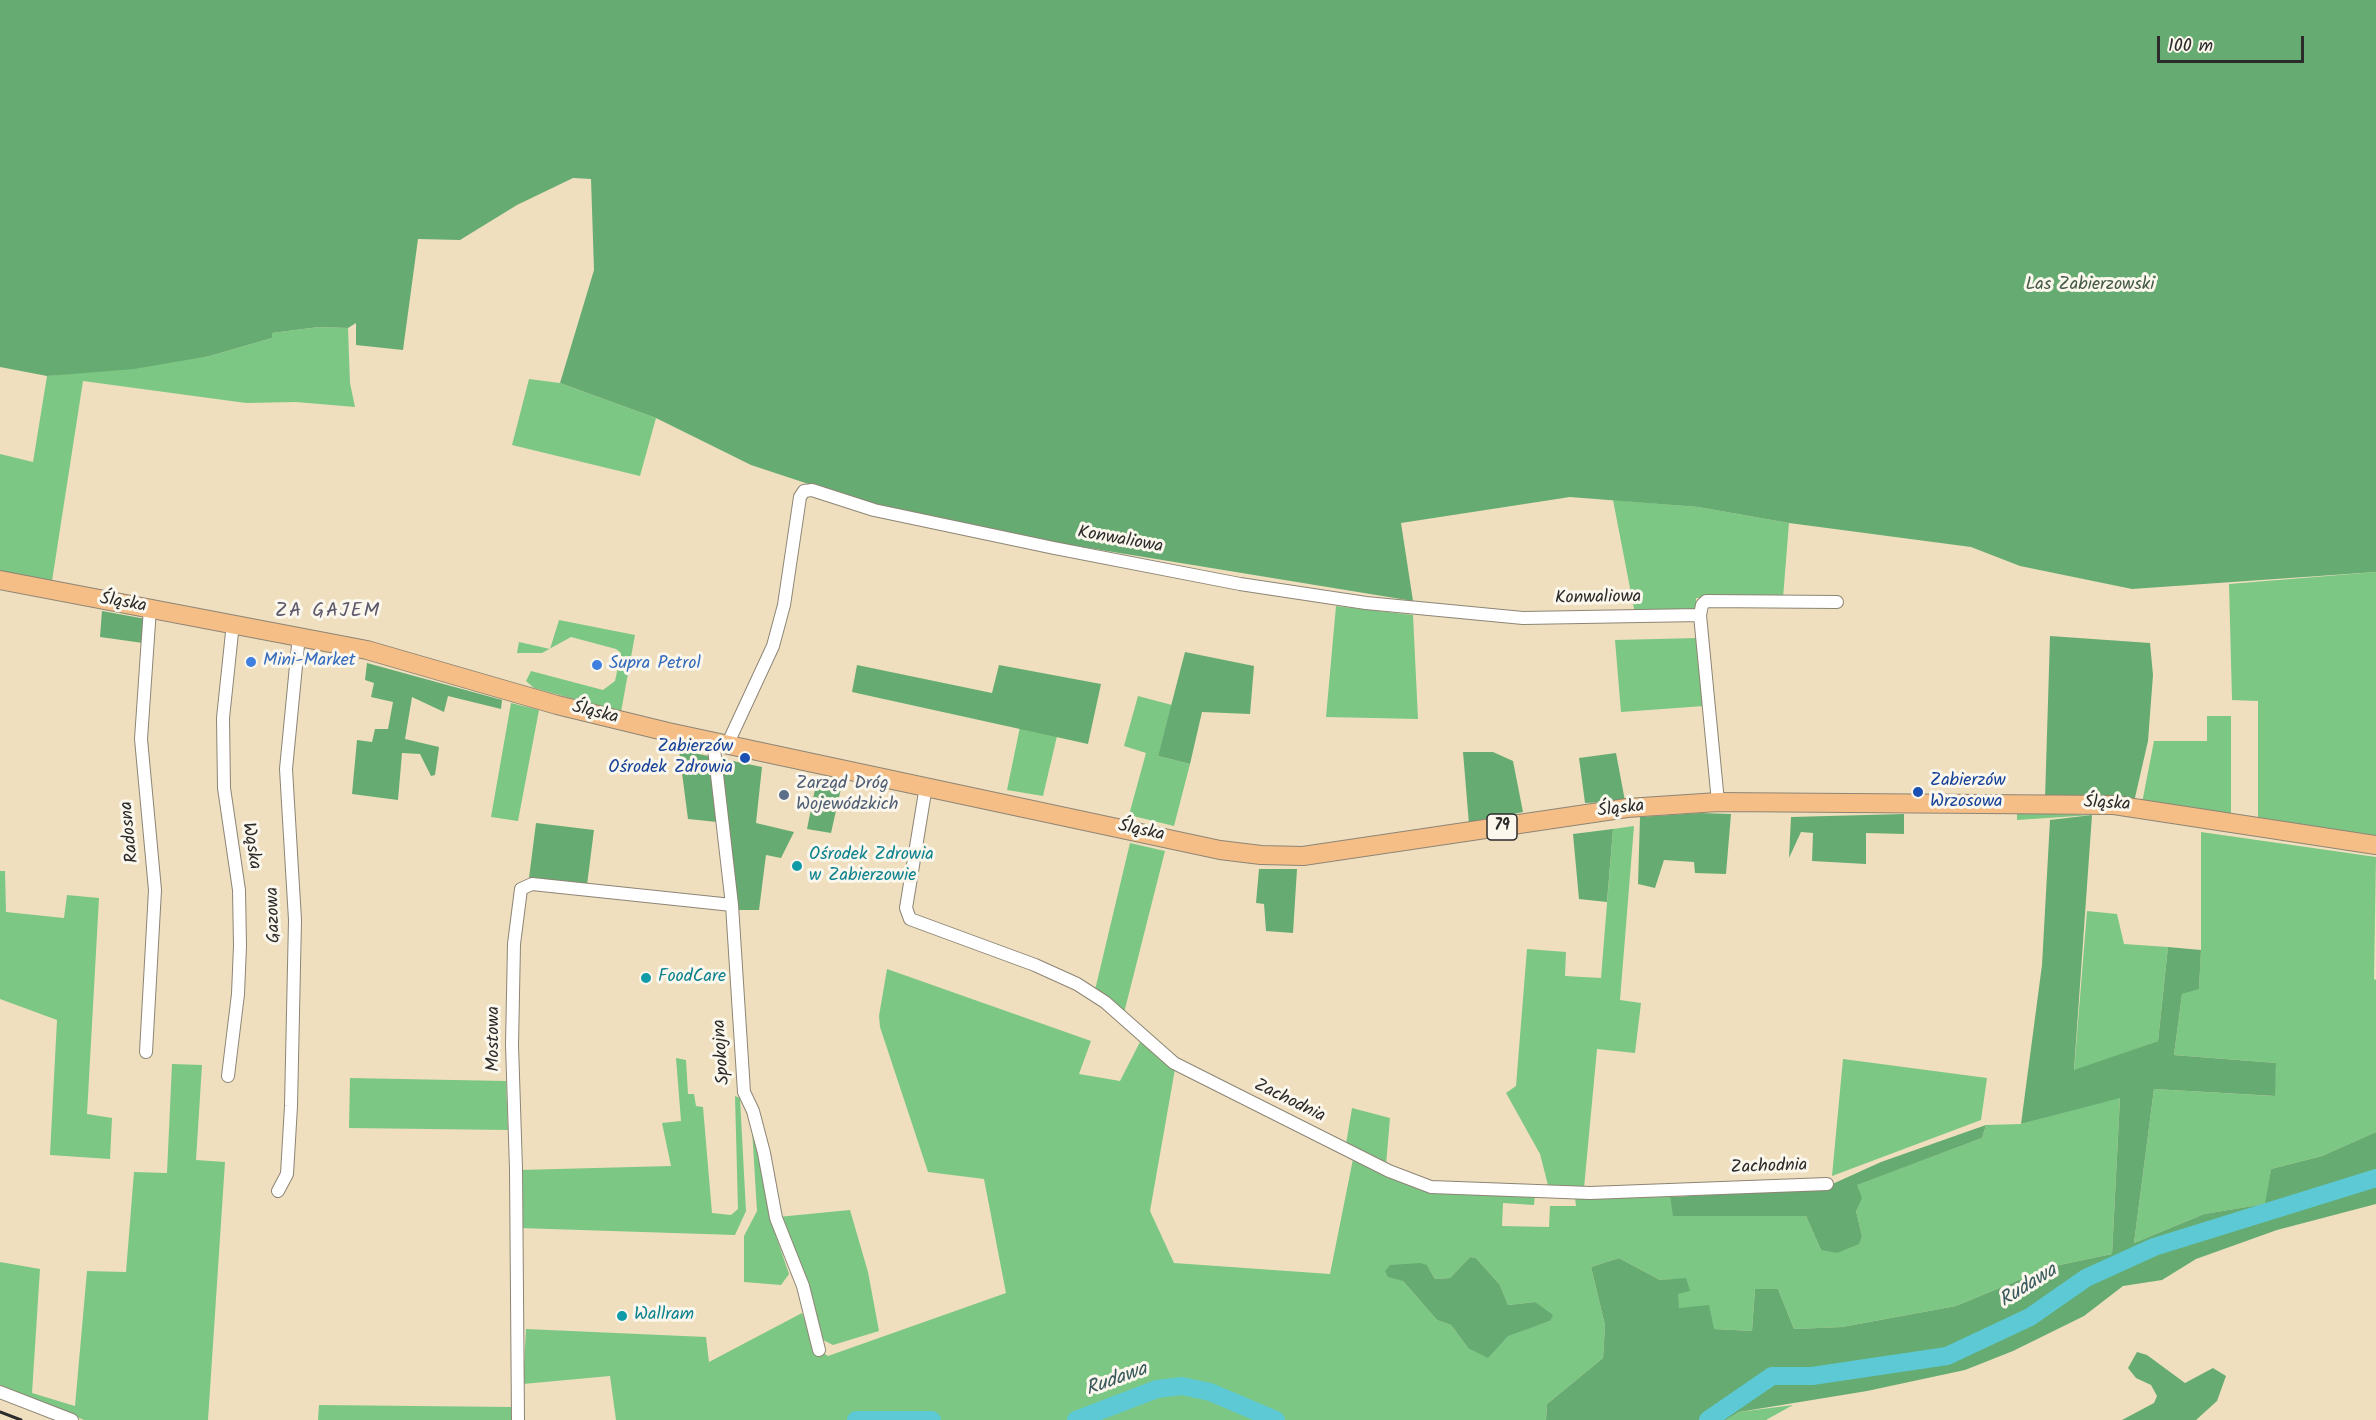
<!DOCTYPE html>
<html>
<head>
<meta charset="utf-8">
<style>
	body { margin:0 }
	#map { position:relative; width:2376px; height:1420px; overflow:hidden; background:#efdfbf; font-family:Kalam,sans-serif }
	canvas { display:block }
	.scale { position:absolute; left:2157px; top:36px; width:147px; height:27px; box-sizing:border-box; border:3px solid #2b2b2b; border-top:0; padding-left:8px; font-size:18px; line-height:21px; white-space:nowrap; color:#2b2b2b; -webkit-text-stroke:4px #fbf7ec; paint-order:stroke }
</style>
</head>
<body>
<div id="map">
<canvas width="2376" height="1420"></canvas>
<div class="scale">100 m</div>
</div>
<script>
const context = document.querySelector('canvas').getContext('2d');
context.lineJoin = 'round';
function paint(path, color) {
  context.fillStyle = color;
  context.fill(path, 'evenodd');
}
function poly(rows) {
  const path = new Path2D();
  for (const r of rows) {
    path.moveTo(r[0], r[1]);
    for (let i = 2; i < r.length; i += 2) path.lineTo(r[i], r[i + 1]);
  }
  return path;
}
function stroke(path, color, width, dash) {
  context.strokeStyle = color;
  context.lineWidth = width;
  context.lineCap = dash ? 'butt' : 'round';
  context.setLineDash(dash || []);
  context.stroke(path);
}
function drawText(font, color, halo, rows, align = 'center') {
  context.font = font + ' Kalam,sans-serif';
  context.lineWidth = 6;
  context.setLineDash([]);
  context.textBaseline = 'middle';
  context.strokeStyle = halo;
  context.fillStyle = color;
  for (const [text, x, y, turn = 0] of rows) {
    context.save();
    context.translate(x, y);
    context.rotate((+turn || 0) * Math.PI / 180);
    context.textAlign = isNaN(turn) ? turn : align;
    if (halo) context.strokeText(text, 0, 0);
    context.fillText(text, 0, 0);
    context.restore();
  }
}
paint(poly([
	[319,327,348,328,350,383,355,407,296,402,246,403,83,381,52,581,0,571,0,454,33,462,47,376,210,356,272,338,272,333],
	[529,379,560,383,656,418,640,476,512,445],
	[1613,500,1698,507,1789,523,1783,598,1696,598,1697,615,1635,614],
	[2376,572,2376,836,2258,821,2258,701,2232,700,2229,584],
	[1336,606,1413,615,1418,719,1326,717],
	[559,620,635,635,621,712,534,688,526,681,531,671,603,690,615,681,621,653,616,649,571,637,542,653,517,653,519,642,550,649],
	[1698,638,1704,706,1621,712,1615,640],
	[1138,696,1172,705,1158,756,1190,764,1174,826,1129,815,1146,753,1124,746],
	[511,703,539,710,518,821,491,817],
	[2207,716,2231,716,2231,817,2142,803,2154,741,2207,741],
	[1020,727,1057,736,1043,796,1007,790],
	[2017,813,2092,815,2017,820],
	[1634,826,1620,1000,1641,1003,1635,1053,1597,1049,1584,1188,1549,1189,1540,1154,1506,1093,1516,1086,1527,949,1566,952,1565,976,1601,978,1613,829],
	[2201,832,2376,857,2374,979,2376,980,2376,1132,2322,1156,2271,1169,2266,1204,2204,1214,2134,1243,2154,1089,2274,1096,2276,1063,2174,1055,2182,994,2199,988,2201,949],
	[1130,843,1165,851,1124,1013,1095,990],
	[0,871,5,871,6,912,64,918,67,895,99,898,87,1114,112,1118,110,1159,50,1155,57,1020,0,999],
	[2087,911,2117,914,2124,944,2168,947,2158,1041,2074,1071],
	[887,969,1091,1041,1079,1074,1120,1081,1140,1042,1175,1069,1150,1211,1174,1263,1330,1274,1353,1159,1431,1192,1535,1193,1534,1205,1503,1203,1502,1226,1549,1227,1550,1206,1576,1206,1575,1198,1670,1197,1674,1216,1806,1216,1821,1250,1862,1236,1856,1211,1856,1185,1982,1138,1986,1125,2021,1124,2120,1097,2112,1254,2050,1267,1956,1306,1842,1327,1794,1329,1778,1289,1755,1289,1752,1331,1714,1329,1679,1309,1677,1294,1686,1279,1660,1280,1619,1258,1591,1267,1605,1325,1603,1358,1547,1404,1546,1420,616,1420,610,1376,523,1384,526,1329,706,1337,709,1362,802,1313,814,1347,828,1356,1006,1293,984,1179,928,1172,880,1027,879,1016],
	[1470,1257,1476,1258,1500,1285,1508,1305,1535,1302,1550,1321,1468,1348,1451,1325,1437,1320,1403,1281,1427,1265,1435,1279,1450,1278],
	[676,1058,686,1060,688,1094,694,1094,696,1106,703,1107,712,1213,731,1215,738,1209,735,1096,740,1098,746,1211,735,1235,519,1228,519,1170,671,1166,662,1123,681,1121],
	[1843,1059,1987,1078,1981,1120,1832,1176],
	[172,1064,202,1065,196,1160,225,1162,208,1420,84,1420,0,1385,0,1262,40,1269,32,1393,75,1406,87,1271,126,1272,134,1172,167,1173],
	[350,1078,506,1081,508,1130,349,1128],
	[1352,1108,1390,1118,1386,1165,1346,1144],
	[751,1112,772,1224,789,1274,781,1285,744,1282,744,1236,757,1211],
	[850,1210,868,1272,879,1331,833,1345,823,1340,778,1217],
	[319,1405,513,1407,513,1420,318,1420],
	[1793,1405,1766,1420,1726,1420,1739,1412]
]), '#7dc784');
paint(poly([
	[0,0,2376,0,2376,572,2132,589,2020,566,1971,547,1789,523,1698,507,1570,497,1401,523,1413,601,1040,540,872,505,751,465,656,418,560,383,594,270,591,179,573,178,517,205,460,240,418,239,403,350,356,345,356,323,348,328,319,327,272,333,272,338,210,356,134,369,47,376,0,367],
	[102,611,146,619,143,643,100,637],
	[2050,636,2150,643,2153,675,2148,741,2134,802,2045,799],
	[1185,652,1254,666,1250,714,1202,712,1190,764,1158,756],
	[367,663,502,700,501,709,448,696,444,712,412,697,405,739,439,747,435,775,431,776,420,754,402,753,398,800,352,794,357,740,372,742,375,729,388,729,393,702,371,697,374,683,365,680],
	[857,665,992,693,999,665,1101,684,1088,744,852,692],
	[679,750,762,767,756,823,794,832,781,858,766,855,759,910,739,910,727,823,688,819],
	[1463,752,1493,752,1513,761,1523,812,1469,824],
	[1616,753,1625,801,1585,803,1579,758],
	[817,779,842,784,831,833,807,829],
	[1700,813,1731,814,1726,874,1695,873,1694,862,1664,860,1655,888,1638,884,1640,817],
	[1904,814,1904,834,1866,833,1866,864,1812,861,1813,833,1801,832,1789,858,1791,817],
	[2092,815,2074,1070,2158,1041,2168,947,2201,950,2199,989,2182,994,2174,1055,2276,1063,2275,1096,2154,1089,2134,1243,2204,1214,2265,1204,2271,1169,2322,1156,2376,1132,2376,1204,2277,1230,2196,1259,2162,1280,2123,1286,2084,1316,2013,1351,1965,1370,1867,1391,1739,1412,1726,1420,1546,1420,1547,1404,1603,1358,1605,1325,1591,1267,1619,1258,1660,1280,1686,1278,1690,1291,1678,1294,1679,1308,1709,1305,1714,1329,1752,1331,1755,1289,1778,1289,1794,1329,1842,1327,1956,1306,2050,1267,2112,1254,2120,1098,2021,1124,2042,965,2050,820],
	[536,823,594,830,587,885,529,878],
	[1613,829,1607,902,1579,899,1573,834],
	[1259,869,1297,869,1293,933,1266,931,1264,904,1256,903],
	[1986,1125,1982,1138,1857,1185,1862,1198,1856,1211,1862,1236,1859,1244,1837,1253,1821,1250,1806,1216,1673,1216,1670,1197,1808,1190,1828,1186,1881,1162],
	[1470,1257,1476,1258,1500,1285,1508,1305,1535,1302,1553,1315,1550,1321,1508,1336,1488,1358,1468,1348,1451,1325,1437,1320,1403,1281,1388,1277,1385,1271,1390,1265,1420,1263,1427,1265,1435,1279,1450,1278],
	[2137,1352,2147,1355,2185,1383,2213,1368,2226,1376,2217,1401,2196,1420,2122,1420,2154,1403,2157,1396,2151,1385,2136,1378,2128,1368]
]), '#66ac72');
stroke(poly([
	[856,1420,932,1420],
	[1076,1420,1157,1389,1182,1386,1210,1392,1276,1420],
	[1708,1420,1772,1376,1812,1376,1947,1356,2030,1317,2086,1278,2154,1247,2376,1178]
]), '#5dc9d5', 18);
const minor = poly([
	[1700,615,1718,802],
	[713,740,732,905,744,1092,753,1111,764,1153,776,1218,803,1286,819,1350],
	[728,743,773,646,784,605,800,497,804,491,812,490,874,510,1054,548,1240,584,1366,603,1523,618,1700,615,1702,605,1706,601,1837,602],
	[926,786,906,908,910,919,1035,965,1077,984,1105,1002,1174,1063,1389,1171,1431,1187,1590,1193,1827,1184],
	[146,1052,155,890,141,739,150,608],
	[228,1076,238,994,240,946,239,890,224,788,223,718,233,623],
	[278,1191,287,1174,291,1106,295,920,286,769,299,635],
	[0,1392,72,1420],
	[518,1420,516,1169,512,1045,514,944,521,889,532,884,732,905]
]);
const primary = poly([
	[0,580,367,650,557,705,668,732,1220,850,1261,855,1303,856,1627,808,1718,802,2114,805,2376,845]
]);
stroke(minor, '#8d8575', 14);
stroke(primary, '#8d8575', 20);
stroke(minor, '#fff', 12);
stroke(primary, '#f5be86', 18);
stroke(poly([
	[0,1412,21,1420]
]), '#2b2b2b', 3);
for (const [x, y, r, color] of [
	[251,662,6,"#3f7fe0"],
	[597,665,6,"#3f7fe0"],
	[745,758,6,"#1a4fb4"],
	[1918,792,6,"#1a4fb4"],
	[784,795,6,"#5c6f8a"],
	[797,866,6,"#0f9aa8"],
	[646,978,6,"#0f9aa8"],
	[622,1316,6,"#0f9aa8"]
]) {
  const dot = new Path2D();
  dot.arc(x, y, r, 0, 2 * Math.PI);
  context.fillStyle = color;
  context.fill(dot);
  stroke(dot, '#fbf7ec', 2);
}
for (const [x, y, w] of [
	[1502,827,30]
]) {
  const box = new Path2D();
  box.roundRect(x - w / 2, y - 13, w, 26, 4.5);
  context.fillStyle = '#fbf7ec';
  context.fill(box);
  stroke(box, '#2b2b2b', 1.5);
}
drawText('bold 16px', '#2b2b2b', null, [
	["79",1502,827]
]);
drawText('18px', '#445a46', '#fbf7ec', [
	["Las Zabierzowski",2090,286]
]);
drawText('18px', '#2b2b2b', '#fbf7ec', [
	["Konwaliowa",1120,541,10],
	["Konwaliowa",1598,599,-1],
	["Śląska",123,604,10],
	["Śląska",595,714,14],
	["Śląska",2107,805,3],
	["Śląska",1621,810,-7],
	["Radosna",131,832,-96],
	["Śląska",1141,832,12],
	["Wąska",250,846,81],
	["Gazowa",275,915,-92],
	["Mostowa",495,1039,-90],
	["Spokojna",723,1052,-94],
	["Zachodnia",1289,1102,26],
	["Zachodnia",1769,1168,-2]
]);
drawText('18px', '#366cbe', '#fbf7ec', [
	["Mini-Market",263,662],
	["Supra Petrol",609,665]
], 'left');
drawText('18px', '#164399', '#fbf7ec', [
	["Zabierzów",733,748],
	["Ośrodek Zdrowia",733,769],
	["Zabierzów",1930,782,"left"],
	["Wrzosowa",1930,803,"left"]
], 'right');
drawText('18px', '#4e5e75', '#fbf7ec', [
	["Zarząd Dróg",796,785],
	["Wojewódzkich",796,806]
], 'left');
drawText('18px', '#0d838f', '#fbf7ec', [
	["Ośrodek Zdrowia",809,856],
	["w Zabierzowie",809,877],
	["FoodCare",658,978],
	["Wallram",634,1316]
], 'left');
context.letterSpacing = '1.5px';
drawText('20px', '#5d596c', '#fbf7ec', [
	["ZA GAJEM",328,613]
]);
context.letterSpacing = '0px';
drawText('italic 20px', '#3a5a5e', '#fbf7ec', [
	["Rudawa",2029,1287,-32],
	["Rudawa",1117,1381,-20]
]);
</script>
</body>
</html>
